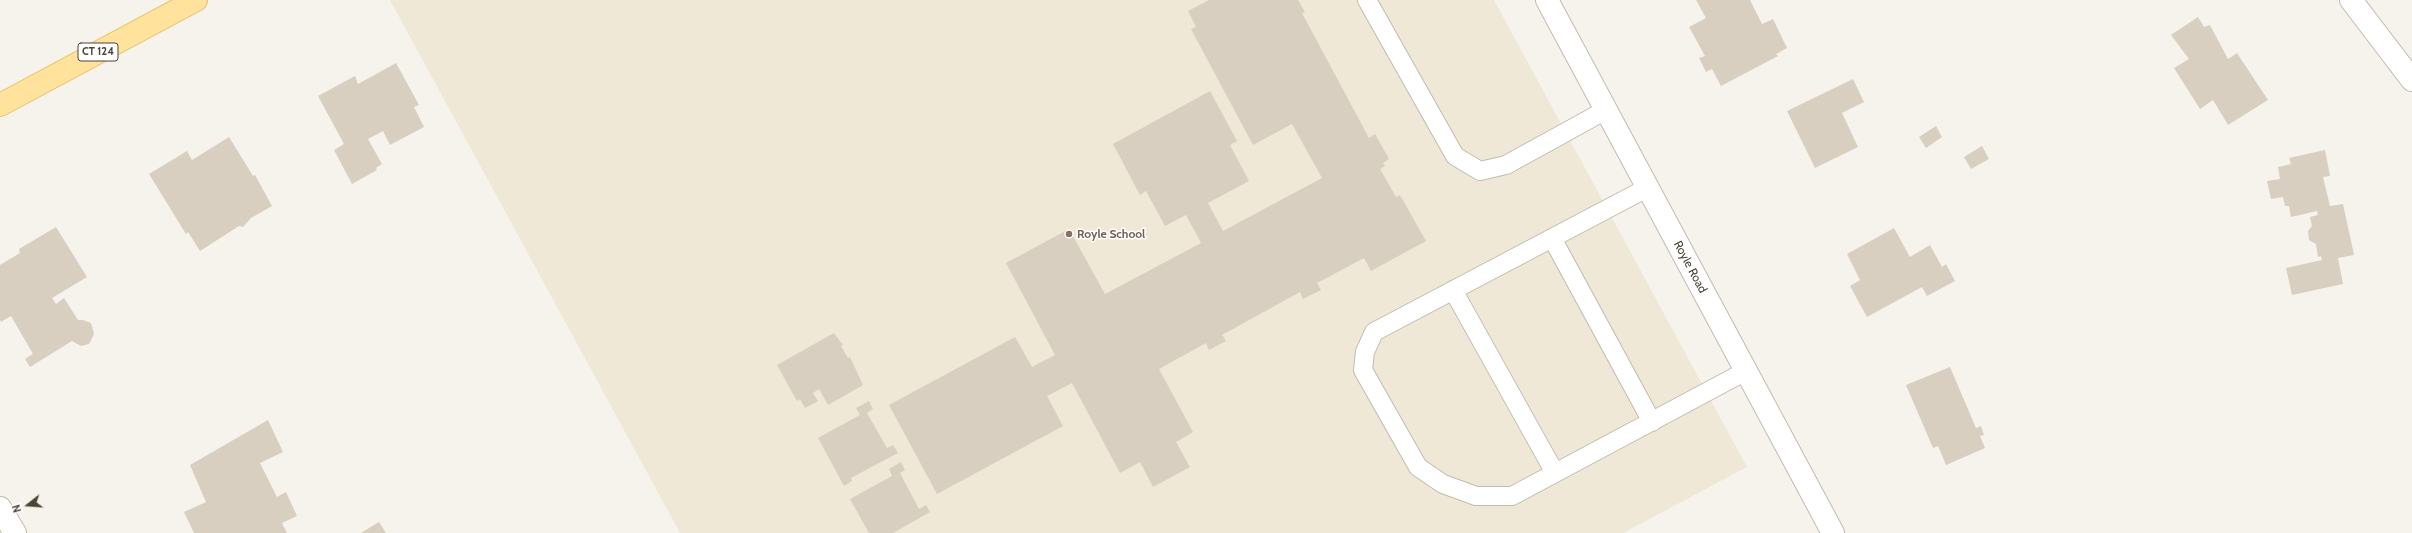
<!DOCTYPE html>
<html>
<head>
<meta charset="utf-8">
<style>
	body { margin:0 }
	#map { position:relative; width:2412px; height:533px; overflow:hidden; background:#f6f3ec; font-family:Cabin,sans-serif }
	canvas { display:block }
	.north { position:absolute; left:8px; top:485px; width:40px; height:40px; -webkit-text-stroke:3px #fff; paint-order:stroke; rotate:253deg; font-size:11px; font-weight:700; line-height:16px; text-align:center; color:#4b4439 }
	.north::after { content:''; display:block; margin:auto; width:14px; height:18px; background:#4b4439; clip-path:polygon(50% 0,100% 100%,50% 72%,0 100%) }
</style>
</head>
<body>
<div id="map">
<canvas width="2412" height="533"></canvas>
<div class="north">N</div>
</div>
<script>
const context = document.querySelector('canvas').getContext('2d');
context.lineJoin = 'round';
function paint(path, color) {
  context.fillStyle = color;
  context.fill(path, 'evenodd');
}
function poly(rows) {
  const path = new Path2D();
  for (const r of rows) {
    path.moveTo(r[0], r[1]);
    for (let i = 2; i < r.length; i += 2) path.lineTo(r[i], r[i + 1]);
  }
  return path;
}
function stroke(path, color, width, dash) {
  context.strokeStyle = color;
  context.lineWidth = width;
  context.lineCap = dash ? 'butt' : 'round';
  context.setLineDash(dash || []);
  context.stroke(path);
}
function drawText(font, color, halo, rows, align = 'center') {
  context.font = font + ' Cabin,sans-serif';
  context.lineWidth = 3;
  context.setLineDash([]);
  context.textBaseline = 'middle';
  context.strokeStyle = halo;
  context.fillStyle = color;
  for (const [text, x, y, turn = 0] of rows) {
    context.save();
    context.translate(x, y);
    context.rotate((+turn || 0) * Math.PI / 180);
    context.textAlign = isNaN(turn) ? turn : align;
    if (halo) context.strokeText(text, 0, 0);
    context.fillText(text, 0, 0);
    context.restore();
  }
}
paint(poly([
	[390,0,1494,0,1747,467,1623,533,680,533]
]), '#efe8d6');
paint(poly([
	[1209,0,1298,0,1305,12,1302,13,1369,138,1375,134,1389,159,1383,163,1385,166,1380,169,1396,197,1400,195,1426,241,1371,271,1364,258,1317,283,1321,290,1303,299,1300,292,1222,335,1226,341,1209,350,1206,343,1159,369,1193,432,1176,442,1190,467,1153,487,1140,462,1120,473,1072,383,1047,396,1063,426,937,494,889,405,1015,337,1032,367,1055,355,1006,263,1069,229,1105,294,1201,243,1186,215,1165,226,1146,191,1140,195,1113,144,1210,91,1237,141,1230,145,1249,181,1208,203,1223,231,1322,178,1292,124,1253,145,1191,29,1196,27,1188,11],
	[1696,0,1750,0,1762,24,1773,19,1787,48,1776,54,1778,56,1721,86,1712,69,1706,72,1699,58,1705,56,1689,27,1706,18],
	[2198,17,2204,27,2210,25,2228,59,2237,53,2268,100,2228,125,2213,100,2200,109,2174,68,2189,59,2171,35],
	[396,63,419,105,414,107,424,127,390,145,383,131,368,139,382,164,376,168,377,170,352,184,334,150,344,144,318,96,355,76,358,84],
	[1853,79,1864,102,1842,113,1858,147,1815,168,1787,111],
	[1936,126,1942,137,1926,148,1919,137],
	[229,137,253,176,255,175,272,206,251,218,243,227,239,226,200,251,188,232,186,234,149,174,187,151,192,160],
	[1982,146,1989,159,1971,169,1964,157],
	[2325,150,2330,176,2323,177,2330,206,2343,204,2354,255,2338,258,2343,284,2292,295,2286,268,2322,260,2321,256,2318,257,2316,244,2309,240,2308,231,2312,226,2310,217,2318,215,2317,211,2291,217,2289,206,2285,206,2283,197,2271,199,2267,181,2280,179,2278,167,2291,164,2289,158],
	[56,227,87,277,52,298,56,304,64,298,78,320,83,320,91,323,94,334,89,344,81,346,72,341,30,367,25,359,33,354,11,316,1,322,0,320,0,265,20,253,19,249],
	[1894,228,1910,257,1930,245,1942,267,1946,264,1955,281,1927,296,1922,287,1867,317,1850,286,1860,280,1847,254],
	[834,333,843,345,841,346,848,358,850,357,863,385,828,405,819,389,813,393,818,401,805,408,800,399,797,401,777,365],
	[1950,367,1976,428,1981,426,1984,435,1980,436,1985,448,1946,465,1938,446,1933,448,1906,385],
	[869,401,873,409,867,413,887,448,893,445,898,453,851,478,852,481,844,486,818,438,860,415,856,408],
	[268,420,283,452,260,463,277,497,286,492,297,516,282,523,287,533,194,533,184,512,206,502,190,465],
	[901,462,905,470,900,473,919,509,926,505,930,512,893,533,869,533,850,499,892,476,889,469],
	[379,522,386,533,361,533]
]), '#d8cfc1');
const service = poly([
	[1367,0,1455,156,1480,171,1506,165,1606,110],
	[1647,188,1374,332,1365,352,1363,370,1418,467,1443,484,1476,496,1512,496,1746,371],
	[1552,238,1652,422],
	[1453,290,1555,473]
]);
const minor = poly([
	[1547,0,1833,533],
	[0,508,15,533]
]);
const tertiary = poly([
	[2351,0,2412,80]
]);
const primary = poly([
	[0,105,196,0]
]);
stroke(service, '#c2bbae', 20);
stroke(minor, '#c2bbae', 24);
stroke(tertiary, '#c2bbae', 24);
stroke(primary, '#e6c16a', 24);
stroke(service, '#fff', 18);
stroke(minor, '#fff', 22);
stroke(tertiary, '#fff', 22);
stroke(primary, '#ffe39c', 22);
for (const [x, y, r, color] of [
	[1069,234,4,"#8d6e63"]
]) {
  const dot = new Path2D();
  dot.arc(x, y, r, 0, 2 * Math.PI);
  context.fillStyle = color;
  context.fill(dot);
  stroke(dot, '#fff', 1.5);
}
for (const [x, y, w] of [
	[98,52,40]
]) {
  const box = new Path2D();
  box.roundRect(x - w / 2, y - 9, w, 18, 3);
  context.fillStyle = '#fff';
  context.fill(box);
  stroke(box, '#4b4439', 1);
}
drawText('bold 11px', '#4b4439', null, [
	["CT 124",98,52]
]);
drawText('bold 12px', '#785e54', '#fff', [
	["Royle School",1077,234]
], 'left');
drawText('12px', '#4b4439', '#fff', [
	["Royle Road",1690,267,62]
]);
</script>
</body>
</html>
